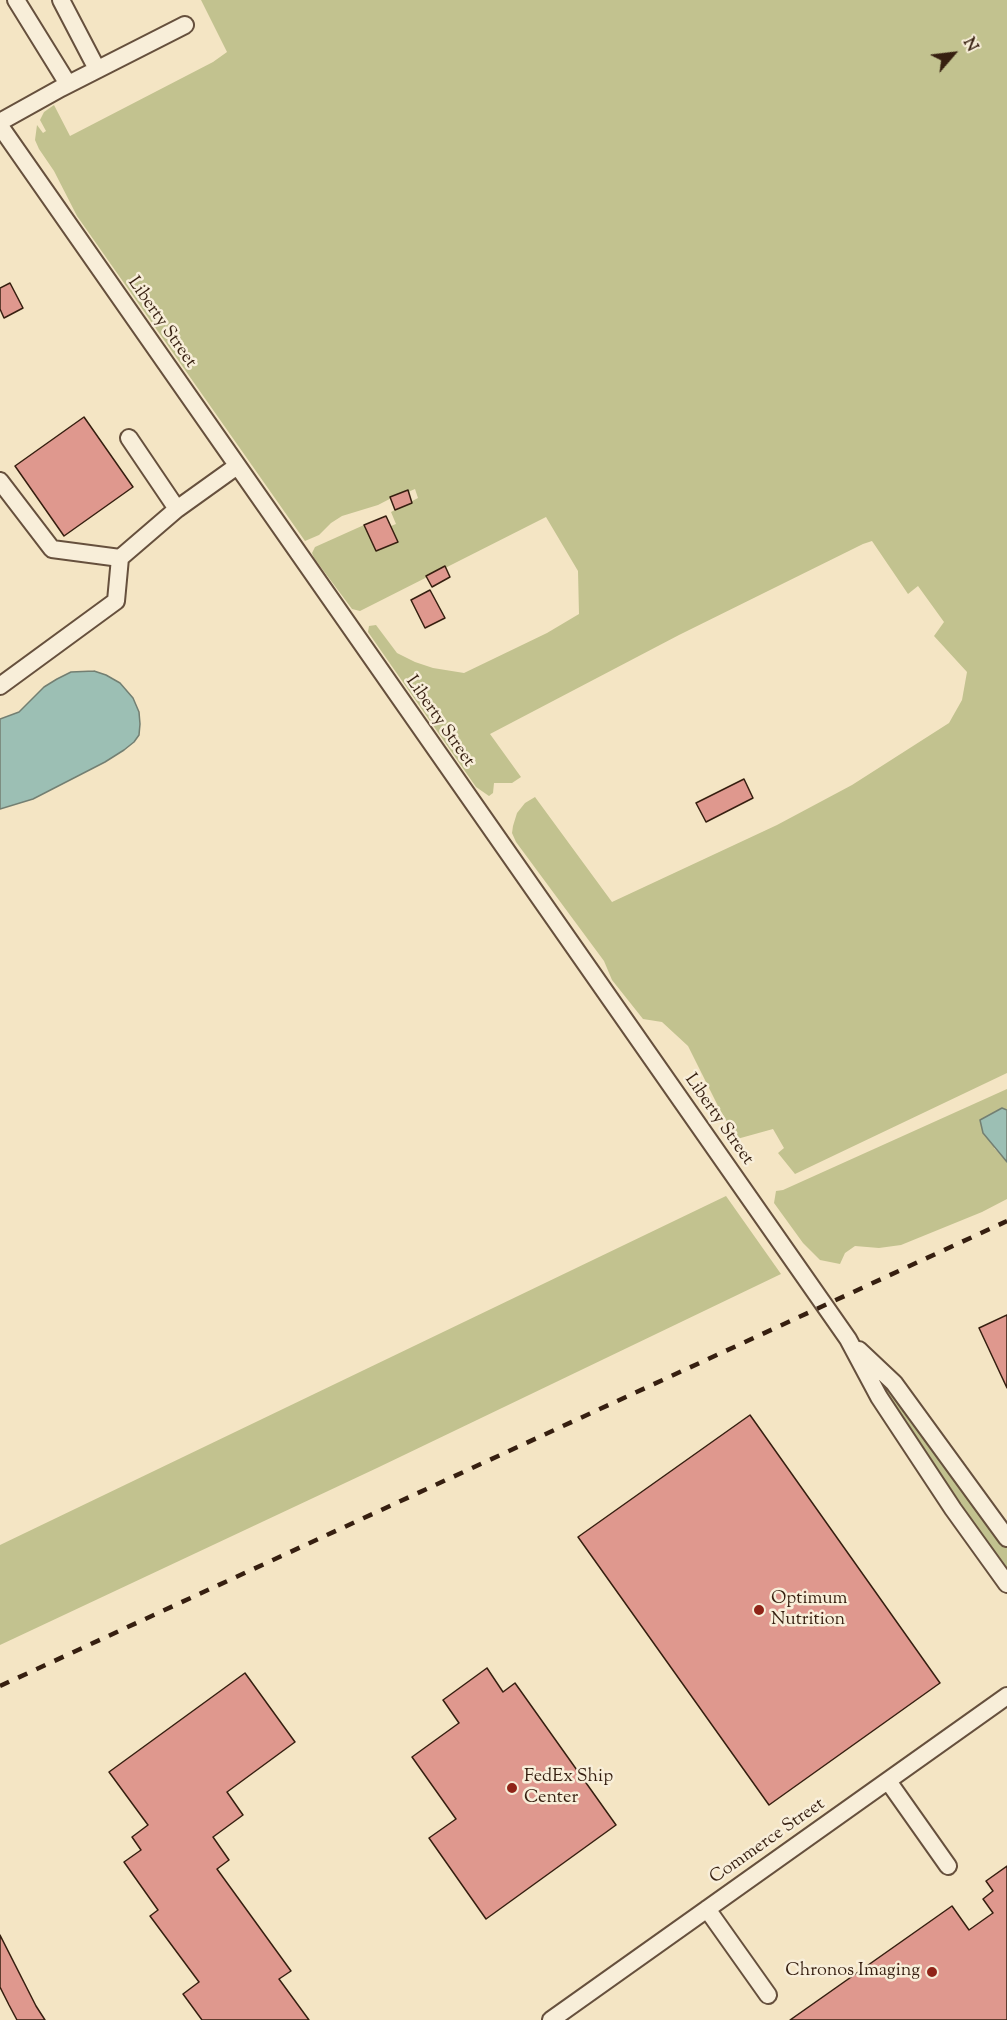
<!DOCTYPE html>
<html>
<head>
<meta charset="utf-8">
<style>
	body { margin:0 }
	#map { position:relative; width:1007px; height:2020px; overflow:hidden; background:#f4e5c4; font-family:"Sorts Mill Goudy",serif }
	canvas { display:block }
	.north { position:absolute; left:923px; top:24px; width:60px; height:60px; -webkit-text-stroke:4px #f8eed9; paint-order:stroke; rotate:62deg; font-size:16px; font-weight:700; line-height:24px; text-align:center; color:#361f10 }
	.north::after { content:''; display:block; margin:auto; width:21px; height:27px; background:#361f10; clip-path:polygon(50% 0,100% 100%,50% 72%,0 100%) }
</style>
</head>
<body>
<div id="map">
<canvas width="1007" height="2020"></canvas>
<div class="north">N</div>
</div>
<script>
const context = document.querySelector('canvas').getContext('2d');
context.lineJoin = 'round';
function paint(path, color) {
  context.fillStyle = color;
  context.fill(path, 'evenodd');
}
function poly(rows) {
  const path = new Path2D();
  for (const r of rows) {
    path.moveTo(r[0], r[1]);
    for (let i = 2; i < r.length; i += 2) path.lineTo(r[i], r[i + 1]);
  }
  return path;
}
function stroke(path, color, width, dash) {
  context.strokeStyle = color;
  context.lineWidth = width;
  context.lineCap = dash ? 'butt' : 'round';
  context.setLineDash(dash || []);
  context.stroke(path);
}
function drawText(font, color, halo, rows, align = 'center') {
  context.font = font + ' "Sorts Mill Goudy",serif';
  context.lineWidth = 5;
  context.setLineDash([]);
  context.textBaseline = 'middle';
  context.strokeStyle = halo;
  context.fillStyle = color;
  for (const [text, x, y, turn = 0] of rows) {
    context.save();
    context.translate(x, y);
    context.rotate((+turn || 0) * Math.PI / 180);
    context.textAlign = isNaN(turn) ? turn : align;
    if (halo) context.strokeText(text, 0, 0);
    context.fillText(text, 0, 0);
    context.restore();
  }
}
paint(poly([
	[201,0,1007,0,1007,1073,795,1174,778,1153,784,1148,773,1129,737,1139,719,1108,688,1046,662,1022,643,1019,612,980,604,961,516,842,512,833,513,826,517,813,525,803,535,797,612,902,777,825,852,785,949,723,962,700,967,672,934,636,944,622,918,586,908,594,872,541,863,544,679,635,490,734,521,777,512,783,494,783,493,793,489,796,476,787,368,632,369,626,376,625,397,653,415,662,433,668,464,673,547,633,579,614,578,571,546,517,360,611,352,609,314,558,312,553,315,547,364,525,397,542,391,526,396,524,391,512,418,498,415,489,408,492,407,490,378,505,342,516,331,523,319,535,305,541,77,216,54,171,39,149,35,140,37,125,43,133,46,131,40,120,44,112,54,105,70,136,213,62,227,52],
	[1007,1089,1007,1110,1002,1108,994,1148,1007,1162,1007,1199,982,1212,901,1245,879,1248,855,1246,845,1253,840,1264,820,1260,803,1243,774,1203,776,1191,783,1190],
	[726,1196,781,1274,377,1468,0,1645,0,1545],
	[885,1385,953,1474,1007,1548,1007,1570,882,1389]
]), '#c2c28f');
const water = poly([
	[94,671,106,675,120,683,133,698,139,712,140,724,139,735,134,742,124,750,105,762,33,799,0,809,0,719,19,712,44,687,57,679,71,672,94,671],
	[1002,1108,1007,1110,1007,1162,983,1133,980,1120,1002,1108]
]);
paint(water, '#9cbfb4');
stroke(water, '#737f72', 1.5);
const building = poly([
	[10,283,23,308,4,318,0,309,0,288,10,283],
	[84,417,133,487,64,536,15,466,84,417],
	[408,490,412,503,395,510,390,497,408,490],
	[386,516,398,542,376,551,364,525,386,516],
	[445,566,450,577,432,587,426,576,445,566],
	[430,590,445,618,425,628,411,600,430,590],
	[744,779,753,798,706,822,696,803,744,779],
	[1007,1315,1007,1388,979,1328,1007,1315],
	[750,1415,940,1683,769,1805,578,1537,750,1415],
	[487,1668,503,1692,515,1683,616,1825,486,1919,429,1838,456,1819,412,1757,459,1723,443,1700,487,1668],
	[245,1673,295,1742,227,1792,243,1815,213,1837,229,1860,217,1869,291,1971,279,1979,309,2020,202,2020,183,1994,199,1982,150,1916,158,1910,124,1862,141,1850,132,1837,148,1825,109,1772,245,1673],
	[1007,1866,1007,2020,790,2020,952,1906,969,1930,993,1913,983,1899,993,1891,986,1881,1007,1866],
	[0,1935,36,2006,45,2020,17,2020,9,2005,0,1987,0,1935]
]);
paint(building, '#df988e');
stroke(building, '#361f10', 1.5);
const minor = poly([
	[16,0,68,84],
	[61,0,97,69],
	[0,122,61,88,185,25],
	[0,126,848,1339,879,1397,953,1509,1007,1584],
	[129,438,177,509],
	[0,481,52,549,120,558],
	[0,686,116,601,120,558,177,509,237,466],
	[859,1350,894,1383,1007,1538],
	[888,1781,948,1866],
	[707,1909,768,1995],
	[551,2020,1007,1696]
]);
stroke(minor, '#66503d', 20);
stroke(minor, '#f8eed9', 16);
stroke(poly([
	[0,1686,1007,1221]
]), '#361f10', 4.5, [10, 10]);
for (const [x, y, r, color] of [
	[759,1610,6,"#8f2418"],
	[512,1788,6,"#8f2418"],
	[932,1972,6,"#8f2418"]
]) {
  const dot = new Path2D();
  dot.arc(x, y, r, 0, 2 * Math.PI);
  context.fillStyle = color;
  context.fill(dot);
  stroke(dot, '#f8eed9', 2);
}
drawText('18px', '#361f10', '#f8eed9', [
	["Liberty Street",161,323,55],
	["Liberty Street",439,722,55],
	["Liberty Street",718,1120,55],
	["Commerce Street",768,1842,-35]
]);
drawText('18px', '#361f10', '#f8eed9', [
	["Optimum",771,1600],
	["Nutrition",771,1621],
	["FedEx Ship",524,1778],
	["Center",524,1799],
	["Chronos Imaging",920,1972,"right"]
], 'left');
</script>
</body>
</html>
